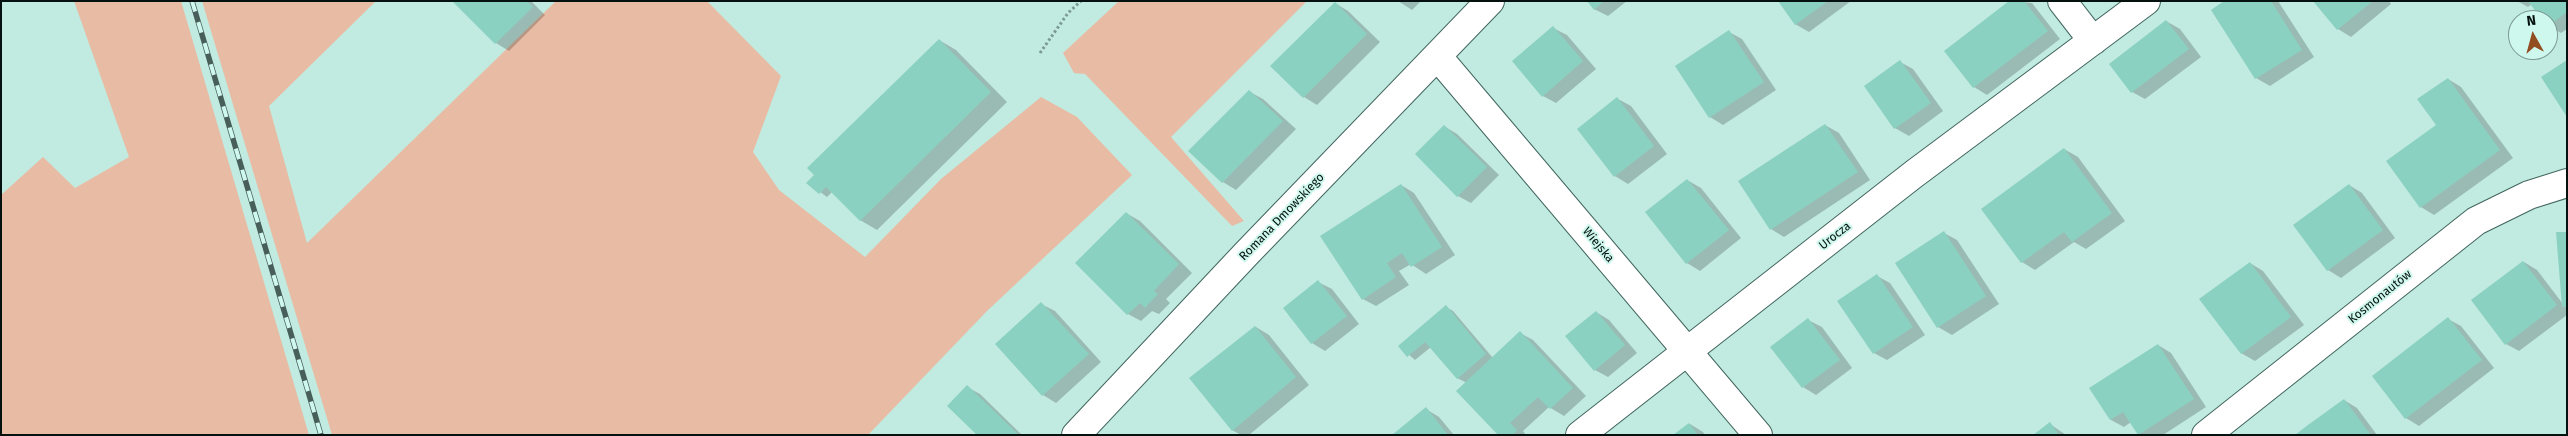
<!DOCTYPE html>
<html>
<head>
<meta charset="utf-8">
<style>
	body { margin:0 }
	#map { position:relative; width:2568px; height:436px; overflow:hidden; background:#c1eae0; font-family:"Fira Sans",sans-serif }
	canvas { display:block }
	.frame { position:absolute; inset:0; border:2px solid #04110e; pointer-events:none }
	.north { position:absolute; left:2508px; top:10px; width:50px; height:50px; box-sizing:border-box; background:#cef7ed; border:1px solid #7d9b94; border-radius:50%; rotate:353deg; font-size:14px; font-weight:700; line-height:20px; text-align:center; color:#04110e }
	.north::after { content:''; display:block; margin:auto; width:18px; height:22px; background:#924d21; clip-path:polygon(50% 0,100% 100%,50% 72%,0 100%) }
</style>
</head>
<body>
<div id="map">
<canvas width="2568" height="436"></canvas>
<div class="frame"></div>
<div class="north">N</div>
</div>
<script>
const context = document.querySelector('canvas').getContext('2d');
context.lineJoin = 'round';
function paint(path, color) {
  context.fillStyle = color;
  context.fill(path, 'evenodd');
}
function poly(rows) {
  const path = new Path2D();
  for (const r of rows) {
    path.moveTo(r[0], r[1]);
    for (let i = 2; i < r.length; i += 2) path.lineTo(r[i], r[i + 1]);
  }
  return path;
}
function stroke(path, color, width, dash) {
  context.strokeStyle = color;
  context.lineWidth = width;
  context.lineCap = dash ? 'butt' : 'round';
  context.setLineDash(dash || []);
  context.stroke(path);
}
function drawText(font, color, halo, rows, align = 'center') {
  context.font = font + ' "Fira Sans",sans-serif';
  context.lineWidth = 4;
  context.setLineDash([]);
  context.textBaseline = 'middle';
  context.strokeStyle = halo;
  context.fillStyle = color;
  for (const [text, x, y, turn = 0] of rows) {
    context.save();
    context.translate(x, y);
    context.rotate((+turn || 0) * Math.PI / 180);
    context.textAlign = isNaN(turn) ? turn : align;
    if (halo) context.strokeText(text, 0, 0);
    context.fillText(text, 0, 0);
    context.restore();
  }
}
paint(poly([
	[74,1,181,1,309,435,1,435,1,195,43,157,75,188,129,157],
	[202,1,376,1,269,106,307,243,556,1,707,1,781,76,753,152,779,190,865,257,941,179,1041,97,1077,117,1132,175,987,311,868,435,332,435],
	[1119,1,1307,1,1171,137,1244,221,1232,226,1085,74,1074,73,1063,53]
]), '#e8bca4');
paint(poly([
	[454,1,531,1,545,15,509,51,496,43],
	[1398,1,1421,1,1412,10],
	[1588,1,1627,1,1608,16,1594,9],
	[1779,1,1851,1,1809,32,1795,24],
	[2011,1,2032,3,2060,39,1987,95,1974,87,1946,51],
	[2227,1,2278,1,2314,57,2270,86,2256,78,2212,11],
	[2315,1,2389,1,2391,4,2351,37,2338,29],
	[2517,1,2567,1,2567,29,2561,33,2548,26,2548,20,2543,20,2532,4,2528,7],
	[1335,3,1348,11,1380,42,1317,105,1304,97,1272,66],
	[2166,21,2180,29,2201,57,2145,99,2132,92],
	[1553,28,1567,35,1596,69,1556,103,1543,96],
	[1729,32,1742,39,1776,90,1723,125,1710,117,1676,67],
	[939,40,956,50,1007,102,877,230,860,220,832,192,827,197,808,183],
	[1900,62,1913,69,1943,111,1909,136,1895,128],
	[2448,79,2461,87,2513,158,2434,215,2421,207],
	[1250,92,1263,99,1296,129,1236,190,1223,182,1190,151],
	[1618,99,1631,106,1667,154,1628,184,1615,176],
	[1825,125,1839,133,1870,180,1784,237,1771,229],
	[1444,126,1457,134,1499,175,1471,203,1458,196,1416,154],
	[2064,149,2078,157,2125,221,2086,249,2074,242,2035,270,2022,262,1983,209],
	[1687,180,1701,188,1741,238,1700,271,1687,263],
	[1401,185,1414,193,1455,255,1426,274,1411,264,1399,271,1409,285,1376,306,1363,299],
	[2349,185,2362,193,2395,238,2341,278,2328,270,2295,226],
	[1126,213,1140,221,1192,273,1166,299,1170,303,1159,314,1152,311,1141,321,1128,314],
	[1944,233,1957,240,1999,304,1952,335,1938,327],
	[2567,233,2567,315,2519,351,2506,344,2524,262,2537,270,2563,304],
	[2250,263,2263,271,2304,325,2255,361,2241,353],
	[1877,276,1890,283,1925,335,1887,360,1874,353],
	[1318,282,1332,289,1359,324,1325,351,1312,343],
	[1041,304,1055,311,1101,362,1056,403,1043,395],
	[1446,307,1453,311,1493,358,1520,333,1533,340,1586,396,1564,416,1549,407,1523,431,1526,435,1499,435,1467,383,1457,378,1431,347,1415,360,1399,346],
	[1596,312,1609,320,1637,353,1608,377,1595,370],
	[2448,319,2461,326,2494,368,2419,426,2406,418,2373,377],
	[1808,320,1822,327,1852,368,1816,395,1803,387],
	[1256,327,1269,335,1309,385,1249,435,1241,435,1232,430],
	[2158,345,2171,353,2206,407,2163,435,2140,435,2131,422,2124,427,2111,420,2091,389],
	[967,387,980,394,1022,435,979,435],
	[2344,400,2357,408,2377,435,2297,435],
	[1426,409,1439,417,1454,435,1394,435],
	[1690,424,1703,432,1705,435,1675,435],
	[2050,424,2066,435,2035,435]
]), '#0003');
paint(poly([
	[452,1,527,1,533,7,495,44],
	[1587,1,1604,1,1594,10],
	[1778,1,1828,1,1795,25],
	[2009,1,2024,1,2048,31,1973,88,1944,51],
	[2224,1,2271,1,2302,50,2255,79,2211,10],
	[2313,1,2373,1,2337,30],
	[2528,1,2567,1,2567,12,2548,26,2548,20,2542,20],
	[1335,2,1367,34,1303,98,1270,66],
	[2166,20,2189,49,2131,93,2109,64],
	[1553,26,1583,61,1542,97,1512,61],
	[1729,30,1764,82,1709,118,1675,66],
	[939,39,991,92,860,221,826,187,819,194,806,183,814,175,807,168],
	[1900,60,1931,103,1894,129,1864,86],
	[2567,60,2567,117,2541,77],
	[2448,78,2500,150,2420,208,2386,161,2436,125,2417,99],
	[1249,90,1283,121,1222,183,1188,151],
	[1617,97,1654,146,1614,177,1577,129],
	[1825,124,1858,172,1770,230,1738,181],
	[1444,125,1487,167,1457,197,1415,154],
	[2064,148,2112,213,2072,242,2064,232,2021,263,1981,209],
	[1687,179,1729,230,1686,264,1645,212],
	[1401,184,1442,247,1411,267,1402,253,1387,263,1396,277,1362,300,1320,236],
	[2349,184,2383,230,2327,271,2293,225],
	[1126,212,1179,264,1154,291,1158,294,1145,308,1140,303,1127,315,1075,263],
	[1944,231,1986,296,1937,328,1895,263],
	[2556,232,2567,232,2567,307,2562,307],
	[2523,261,2557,305,2505,345,2471,300],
	[2250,262,2291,317,2241,354,2199,299],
	[1877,274,1913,327,1873,354,1837,301],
	[1318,280,1347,316,1311,344,1283,308],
	[1041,302,1089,354,1042,396,995,344],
	[1446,305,1486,354,1457,379,1425,342,1407,357,1398,346],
	[1596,311,1625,345,1594,371,1565,336],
	[2448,317,2482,360,2405,419,2372,376],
	[1808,318,1840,360,1802,388,1770,347],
	[1255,326,1296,377,1232,431,1189,378],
	[1520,331,1573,388,1550,409,1538,397,1510,423,1517,430,1513,435,1498,435,1456,391],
	[2158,344,2194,399,2138,435,2123,412,2110,420,2089,388],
	[967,385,1019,435,977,435,947,406],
	[2344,399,2371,435,2295,435,2308,425],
	[1426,407,1448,435,1392,435],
	[2050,422,2059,435,2033,435],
	[1689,423,1698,435,1673,435]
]), '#8ad1c2');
const minor = poly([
	[2062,1,2093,41],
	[1438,57,1758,435],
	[1076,435,1246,254,1490,1],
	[1580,435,1914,174,2146,1],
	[2206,435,2476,221,2529,195,2567,183]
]);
stroke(minor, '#41665e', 30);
stroke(poly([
	[1040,53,1068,13,1081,1]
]), '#7b9a92', 3, [2.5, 2.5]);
stroke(minor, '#fff', 28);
const rail = poly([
	[192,1,321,435]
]);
stroke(rail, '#475e59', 5.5);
stroke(rail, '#cef7ed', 4, [11]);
drawText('12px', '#04110e', '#cef7ed', [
	["Romana Dmowskiego",1282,217,-46],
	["Urocza",1835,236,-38],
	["Wiejska",1598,245,50],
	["Kosmonautów",2380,297,-39]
]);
</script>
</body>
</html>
